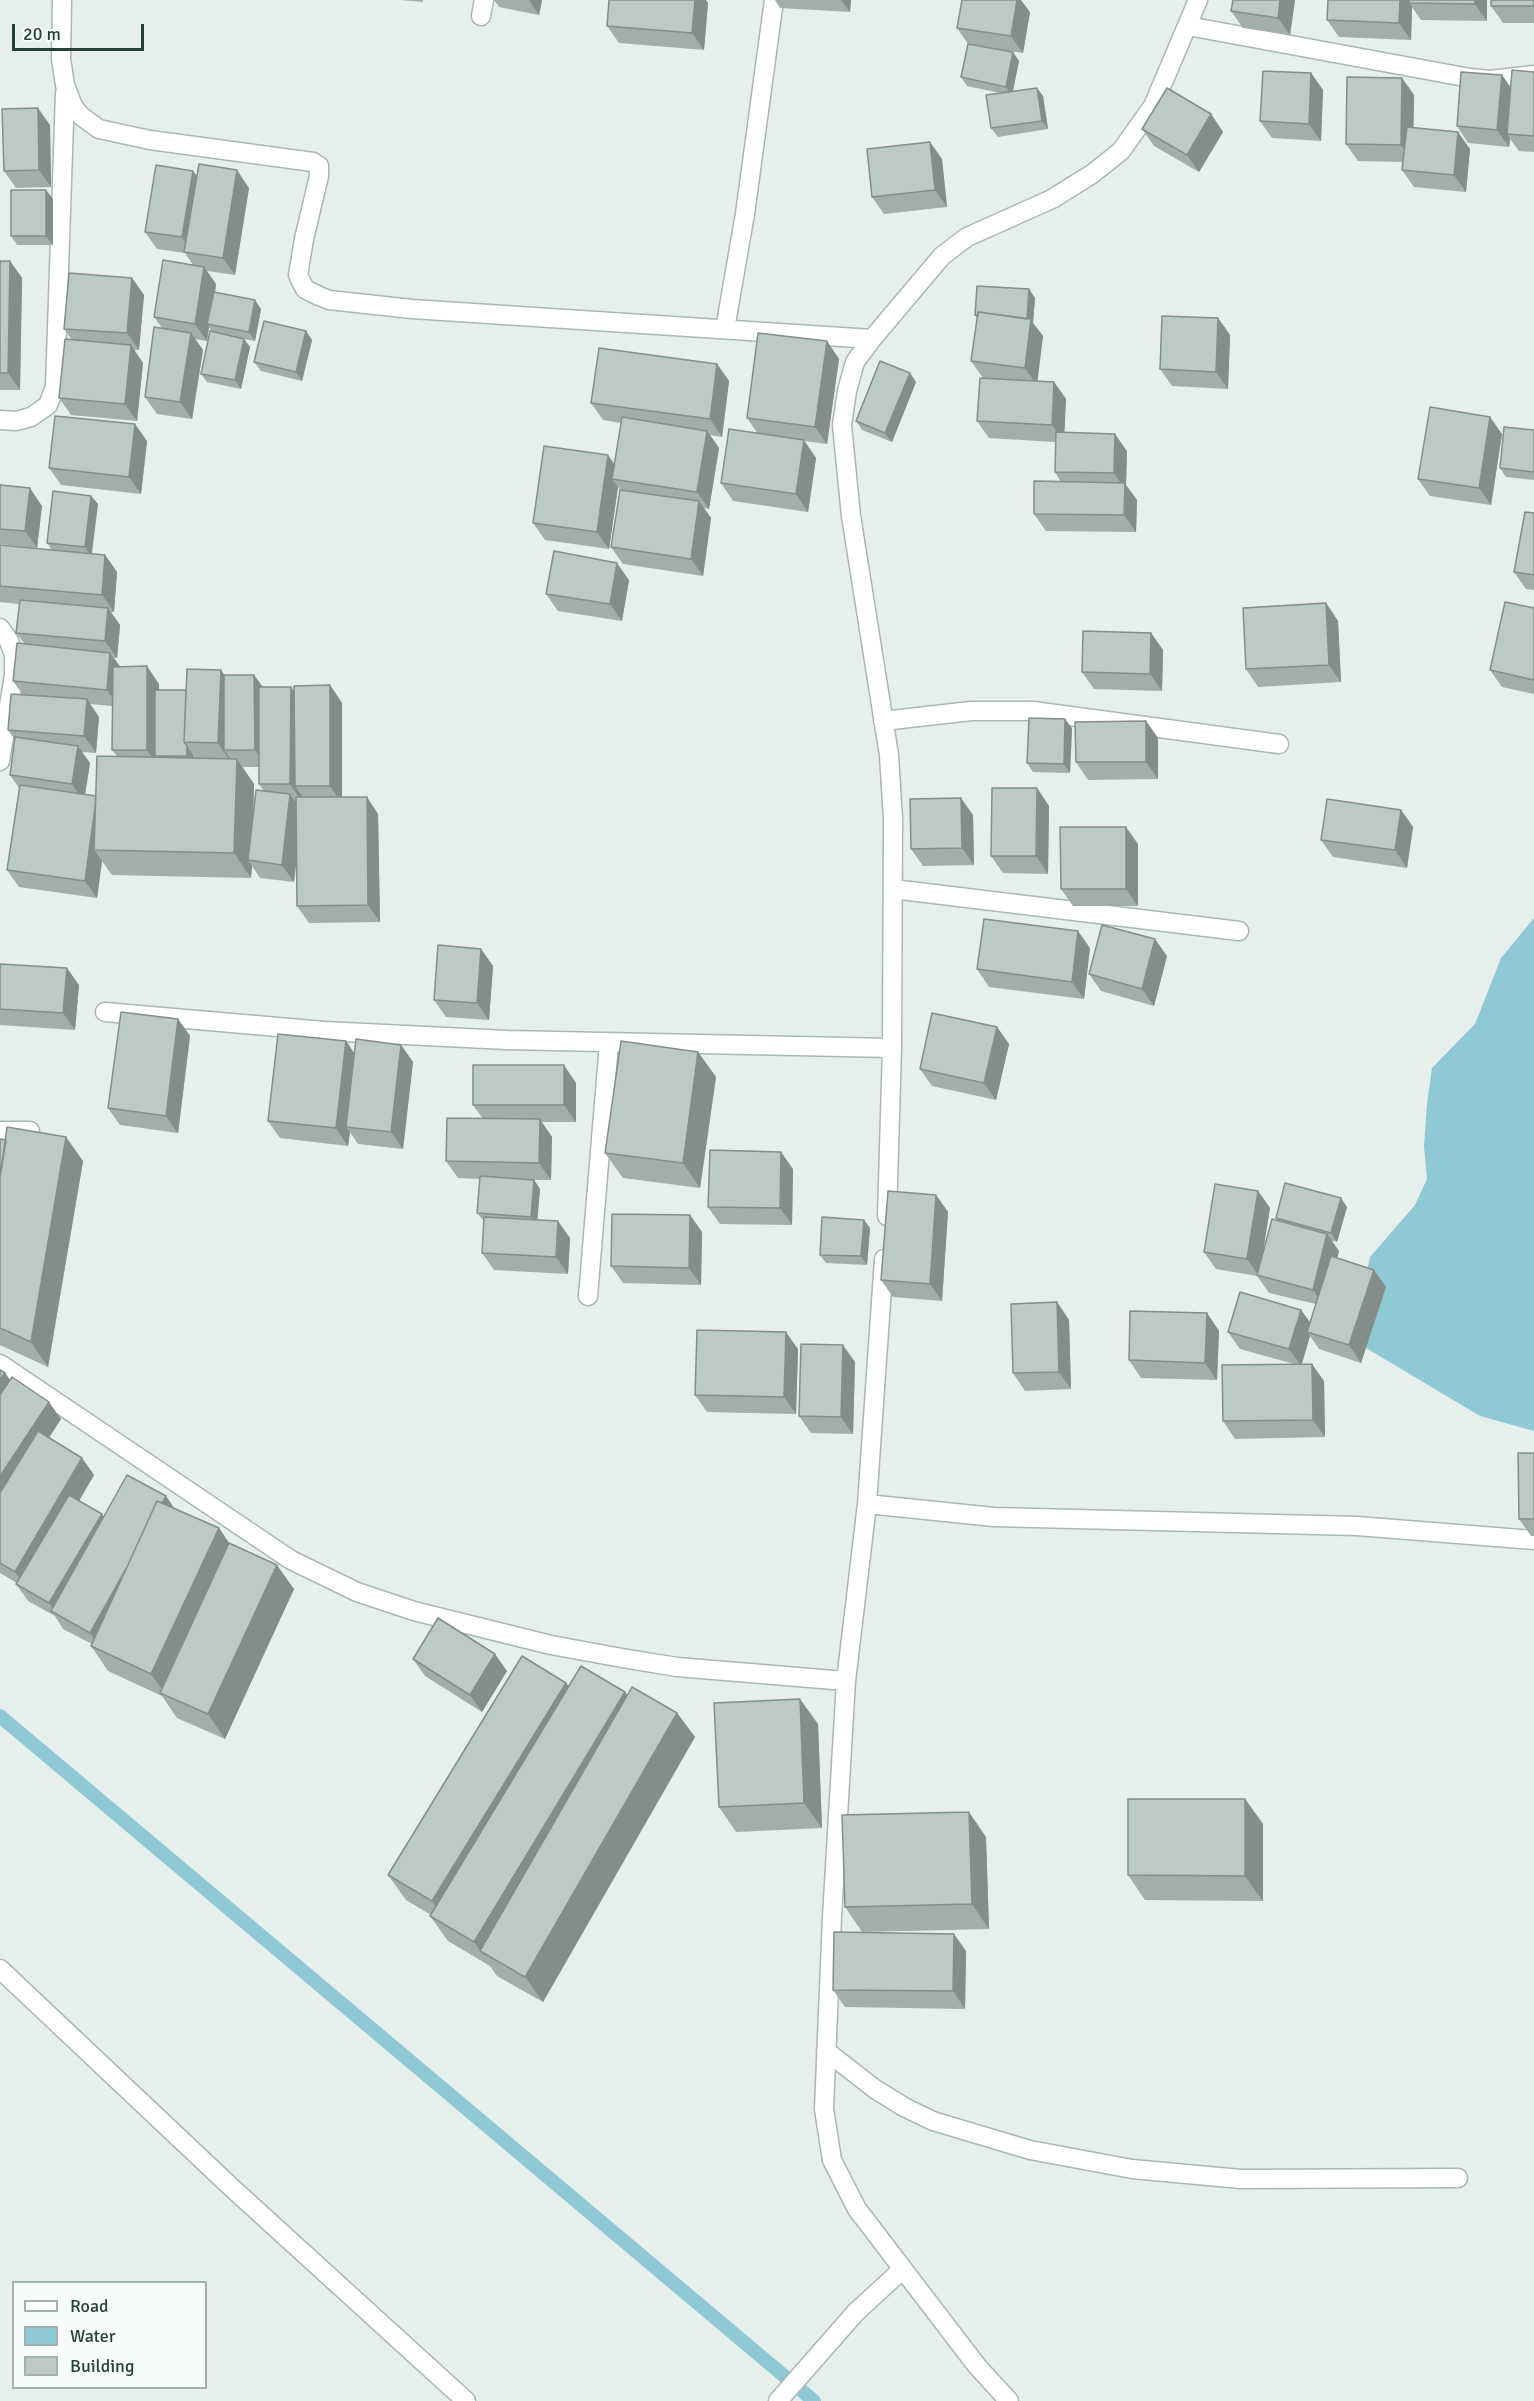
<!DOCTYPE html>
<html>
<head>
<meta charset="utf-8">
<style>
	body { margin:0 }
	#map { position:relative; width:1534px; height:2401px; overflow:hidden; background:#e6efeb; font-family:Signika,sans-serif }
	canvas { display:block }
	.legend { position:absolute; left:12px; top:2281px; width:195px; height:108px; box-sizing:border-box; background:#f7fbf9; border:2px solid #a3b1ad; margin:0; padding:8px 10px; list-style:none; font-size:18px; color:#24423a }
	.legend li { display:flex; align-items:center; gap:12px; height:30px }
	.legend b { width:30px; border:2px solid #a3b1ad }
	.scale { position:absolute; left:12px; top:24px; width:132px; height:27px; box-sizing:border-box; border:3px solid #24423a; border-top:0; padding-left:8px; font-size:18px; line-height:21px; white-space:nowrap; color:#24423a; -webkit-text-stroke:4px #f7fbf9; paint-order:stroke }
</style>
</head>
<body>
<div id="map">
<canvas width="1534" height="2401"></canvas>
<ul class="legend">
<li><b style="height:8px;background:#fff"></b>Road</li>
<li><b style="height:16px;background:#8ec9d4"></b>Water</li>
<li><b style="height:16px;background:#bbcac4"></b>Building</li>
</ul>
<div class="scale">20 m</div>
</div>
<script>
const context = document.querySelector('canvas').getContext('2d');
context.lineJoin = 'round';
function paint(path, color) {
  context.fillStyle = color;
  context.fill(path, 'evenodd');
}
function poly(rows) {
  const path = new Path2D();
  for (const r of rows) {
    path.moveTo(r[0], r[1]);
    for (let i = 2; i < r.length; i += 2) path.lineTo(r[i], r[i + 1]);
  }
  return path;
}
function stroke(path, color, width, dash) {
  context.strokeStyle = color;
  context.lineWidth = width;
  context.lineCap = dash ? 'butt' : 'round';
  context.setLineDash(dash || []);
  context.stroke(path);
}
paint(poly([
	[1534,918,1534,1431,1480,1416,1351,1339,1370,1257,1415,1205,1427,1179,1424,1146,1427,1104,1432,1068,1475,1024,1501,958]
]), '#8ec9d4');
stroke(poly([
	[0,1716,814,2401]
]), '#8ec9d4', 14);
const minor = poly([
	[62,0,61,59,65,85,73,106,81,116,99,129,150,140,313,162,319,166,319,176,304,239,298,275,305,289,319,296,329,300,412,309,872,339],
	[481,16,484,0],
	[1188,26,1470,78,1490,80,1534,75],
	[725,329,745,214,774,0],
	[0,420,16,421,31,417,48,405,55,387,65,93],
	[0,628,9,641,14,655,14,675,0,761],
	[883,721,971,711,1033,711,1279,744],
	[893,889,1239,931],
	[105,1012,324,1031,507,1040,892,1048],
	[0,1131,30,1131],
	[887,1216,892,1048,893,819,889,755,851,516,842,425,847,391,855,362,872,339,942,256,967,237,1052,199,1092,174,1121,151,1153,106,1198,0],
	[884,1259,867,1504,846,1681,832,1917,824,2109,832,2160,857,2209,977,2366,1009,2401],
	[588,1296,609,1043],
	[0,1364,291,1560,357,1592,414,1611,551,1645,622,1658,677,1667,846,1681],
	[867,1504,994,1517,1357,1526,1534,1540],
	[0,1969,231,2187,466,2401],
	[826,2051,875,2089,904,2107,933,2121,1030,2150,1132,2169,1241,2179,1458,2178],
	[778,2401,856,2312,903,2269]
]);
stroke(minor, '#a8b8b2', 21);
stroke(minor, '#fff', 18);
paint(poly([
	[401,0,423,0,423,2],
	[494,0,542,0,539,15,499,7],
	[775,0,851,0,850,12,780,8],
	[1295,0,1290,35,1243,28,1231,11],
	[1328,0,1487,0,1487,21,1421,20,1412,7,1411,40,1339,37,1327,20],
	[1534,0,1534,23,1503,23,1491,6],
	[708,3,704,50,619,43,607,26],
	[1030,12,1023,53,997,49,1019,61,1013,91,1043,96,1048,129,998,137,991,128,1000,93,967,86,961,77,968,44,957,28],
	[1534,72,1534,152,1519,151,1510,139,1509,147,1468,143,1457,126,1502,75,1510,87],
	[1311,73,1323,90,1321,141,1272,138,1260,121],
	[1402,78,1414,95,1413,128,1470,149,1466,192,1414,187,1402,170,1403,162,1358,161,1346,144],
	[1211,114,1223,132,1199,172,1154,146,1142,129],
	[50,125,51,187,16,188,4,171],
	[942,159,947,207,884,214,872,197],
	[193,171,197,176,249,188,235,275,207,271,216,284,215,293,261,309,255,341,244,339,250,347,241,389,207,382,201,374,212,332,209,327,207,341,195,339,203,350,192,419,157,414,145,397,162,328,154,317,193,265,185,253,157,249,145,232],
	[53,199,53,245,17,245,11,236],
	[0,261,10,261,22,278,20,390,0,390],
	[132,278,144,295,139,350,134,350,143,363,137,421,71,415,59,398,72,340,64,329],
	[1029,289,1035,298,1033,323,1043,336,1037,381,1054,382,1066,399,1064,432,1127,451,1126,485,1137,500,1136,532,1046,531,1034,514,1061,482,1055,472,1055,442,989,438,977,421,983,378,971,361,977,318,975,315],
	[1218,318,1230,335,1228,389,1172,386,1160,369],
	[306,331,312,340,302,381,261,371,254,362],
	[827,341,839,359,827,444,804,441,816,458,808,512,733,501,721,483,758,434,747,418],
	[717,364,729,381,722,437,710,435,719,448,709,509,704,508,711,518,703,576,623,564,611,547,620,490,618,487,609,549,545,540,533,523,615,465,621,423,603,420,591,403],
	[916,382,892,442,862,430,856,421],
	[1534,430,1534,480,1506,477,1500,468],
	[1502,434,1491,505,1430,496,1418,479],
	[147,441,141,494,61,485,49,468],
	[0,485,42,506,37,548,0,544],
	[91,496,98,504,92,554,105,555,117,572,114,612,111,612,120,625,117,658,114,658,120,666,159,684,159,690,186,690,224,675,254,675,263,687,291,687,295,692,330,685,342,703,342,797,378,814,380,922,309,923,297,906,297,859,294,882,260,878,252,866,251,878,112,875,102,861,97,898,19,887,7,870,19,788,10,775,15,740,8,730,23,695,13,681,25,644,16,633,19,604,0,602,0,545,52,550,47,543],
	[90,704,112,706,112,750,117,756,96,796,85,795,90,763,82,752,96,753,99,717],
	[242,767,259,767,259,784,264,791,253,814,254,784],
	[1534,513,1534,590,1526,589,1514,572],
	[629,580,622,621,558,611,546,594],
	[1326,603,1338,621,1341,682,1258,687,1246,669],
	[1534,608,1534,694,1502,687,1490,670],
	[1151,633,1163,650,1162,691,1094,689,1082,672],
	[1146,721,1158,738,1158,779,1088,780,1076,762],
	[1072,728,1070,773,1033,772,1027,763],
	[1037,788,1049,806,1048,874,1003,873,991,856],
	[1401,810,1413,827,1407,868,1333,857,1321,840],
	[973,815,974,865,923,866,911,849],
	[1138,844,1138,906,1073,906,1061,889],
	[1090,948,1084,999,989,987,977,969],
	[481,949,493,966,489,1020,446,1017,434,1000],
	[1167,956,1154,1006,1101,991,1089,974],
	[0,964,79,985,75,1030,0,1025],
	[178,1019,190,1036,178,1133,120,1125,108,1108],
	[997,1027,1009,1044,996,1100,932,1086,920,1069],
	[346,1041,354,1053,401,1045,413,1062,403,1149,358,1144,350,1132,348,1146,280,1138,268,1121],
	[698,1052,716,1077,700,1188,623,1178,605,1153],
	[576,1083,576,1122,541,1122,552,1137,551,1180,534,1180,540,1189,537,1220,570,1238,568,1274,494,1270,482,1253,484,1221,477,1213,480,1179,458,1178,446,1161,483,1119,473,1105],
	[0,1139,83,1161,48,1367,0,1345],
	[793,1169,792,1225,720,1224,708,1207],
	[1258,1191,1270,1208,1262,1258,1278,1221,1276,1218,1347,1207,1337,1242,1332,1241,1339,1251,1337,1258,1386,1287,1361,1363,1319,1349,1310,1336,1302,1364,1324,1381,1325,1437,1235,1439,1223,1421,1294,1364,1240,1349,1228,1332,1301,1310,1310,1322,1316,1304,1269,1293,1257,1276,1216,1269,1204,1252],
	[936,1195,948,1212,942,1301,893,1297,881,1280],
	[690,1215,702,1232,701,1285,623,1283,611,1266],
	[870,1228,867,1265,826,1263,820,1255],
	[1057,1302,1069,1320,1071,1389,1025,1391,1013,1373],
	[1207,1313,1219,1331,1217,1380,1141,1378,1129,1360],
	[798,1349,796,1414,707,1412,695,1395],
	[855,1362,853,1434,811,1433,799,1416],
	[0,1370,5,1373,10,1380,61,1419,49,1438,82,1458,94,1475,79,1501,103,1517,166,1496,174,1508,219,1528,229,1544,294,1589,225,1739,177,1718,162,1696,108,1671,91,1646,92,1644,63,1629,55,1616,28,1601,16,1584,17,1583,0,1573],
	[1534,1453,1534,1536,1531,1536,1519,1519],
	[413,1659,507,1671,482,1712,425,1676],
	[566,1683,569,1686,625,1692,627,1695,677,1713,695,1737,543,2002,497,1976,490,1966,448,1941,430,1916,431,1915,406,1900,388,1875],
	[818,1724,822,1828,736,1832,719,1807],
	[1245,1799,1263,1824,1263,1901,1145,1900,1128,1875],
	[986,1837,989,1929,862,1932,845,1907],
	[966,1951,965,2009,845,2007,833,1990]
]), '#a1aea9');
paint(poly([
	[529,0,542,0,539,15],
	[695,0,706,0,708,3,704,50,692,33],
	[841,0,851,0,850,12],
	[1017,0,1021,0,1030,12,1023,53,1011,36],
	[1280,0,1295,0,1290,35,1278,18],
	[1400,0,1412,0,1409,3,1412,7,1411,40,1399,23],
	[1475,0,1487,0,1487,21,1475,4],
	[1013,52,1019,61,1012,95,1006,87],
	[1311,73,1323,90,1321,141,1309,124],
	[1502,75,1514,92,1507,134,1510,139,1509,147,1497,130],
	[1402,78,1414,95,1413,162,1401,145],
	[1037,88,1043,96,1048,129,1042,121],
	[38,108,50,125,51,187,39,170],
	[1211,114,1223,132,1199,172,1187,155],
	[1458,132,1470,149,1466,192,1454,175],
	[930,142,942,159,947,207,935,190],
	[237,170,249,188,235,275,223,258],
	[193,171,205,188,192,253,182,237],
	[46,190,53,199,53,245,46,236],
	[10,261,22,278,20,390,8,373],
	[204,267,216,284,210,325,207,324,209,327,207,341,195,324],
	[132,278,144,295,139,350,127,333],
	[1029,289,1035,298,1033,323,1043,336,1037,385,1025,368],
	[255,300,261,309,255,341,249,332],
	[1218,318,1230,335,1228,389,1216,372],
	[306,331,312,340,302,381,296,372],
	[191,333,203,350,192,419,180,402],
	[244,339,250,347,241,389,235,380],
	[827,341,839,359,827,444,815,427],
	[131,345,143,363,137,421,125,404],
	[717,364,729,381,722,437,710,419],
	[910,373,916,382,892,442,885,433],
	[1054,382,1066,399,1064,442,1052,425],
	[1490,417,1502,434,1491,505,1479,488],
	[135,424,147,441,141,494,129,477],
	[707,431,719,448,709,509,697,492],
	[1115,434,1127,451,1126,485,1137,500,1136,532,1124,515,1125,489,1114,473],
	[804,440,816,458,808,512,796,494],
	[608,455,620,472,612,479,618,487,609,549,597,532],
	[30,488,42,506,37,548,25,531],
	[91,496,98,504,91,556,85,547],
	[699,501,711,518,703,576,691,559],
	[105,555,117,572,114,612,102,595],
	[617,563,629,580,622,621,610,604],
	[1326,603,1338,621,1341,682,1329,665],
	[108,608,120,625,117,658,105,641],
	[1151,633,1163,650,1162,691,1150,674],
	[110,653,122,670,119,707,107,690],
	[147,666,159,684,159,756,155,756,159,760,158,767,147,750],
	[221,670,233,687,224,750,230,758,230,761,218,743],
	[254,675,266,692,267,767,255,750],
	[330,685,342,703,342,803,330,786],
	[291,687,303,704,295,786,302,796,302,802,290,784],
	[87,699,99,717,96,753,84,736],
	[1065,719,1072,728,1070,773,1064,764],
	[1146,721,1158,738,1158,779,1146,762],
	[78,746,90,763,84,801,72,784],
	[187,746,193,755,193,764,187,756],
	[237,759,254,784,252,861,248,860,252,866,251,878,234,853],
	[1037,788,1049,806,1048,874,1036,856],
	[290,794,302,811,294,882,282,865],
	[97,796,94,850,102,861,97,898,85,881],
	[367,797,378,814,380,922,368,905],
	[961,798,973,815,974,865,962,848],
	[1401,810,1413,827,1407,868,1395,850],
	[1126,827,1138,844,1138,906,1126,889],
	[1078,931,1090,948,1084,999,1072,982],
	[1155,939,1167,956,1154,1006,1142,989],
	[481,949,493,966,489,1020,477,1003],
	[67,968,79,985,75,1030,63,1013],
	[178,1019,190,1036,178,1133,166,1116],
	[997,1027,1009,1044,996,1100,984,1083],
	[346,1041,358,1059,346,1127,350,1132,348,1146,336,1128],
	[401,1045,413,1062,403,1149,391,1132],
	[698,1052,716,1077,700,1188,683,1163],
	[564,1065,576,1083,576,1122,564,1105],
	[540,1119,552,1137,551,1180,539,1163],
	[66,1137,83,1161,48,1367,31,1342],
	[781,1152,793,1169,792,1225,780,1208],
	[534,1180,540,1189,537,1225,531,1217],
	[1258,1191,1270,1208,1259,1276,1247,1259],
	[936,1195,948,1212,942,1301,930,1284],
	[1341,1198,1347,1207,1337,1242,1331,1233],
	[690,1215,702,1232,701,1285,689,1268],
	[864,1220,870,1228,867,1265,861,1256],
	[558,1221,570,1238,568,1274,556,1257],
	[1327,1234,1339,1251,1325,1307,1313,1290],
	[1374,1270,1386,1287,1361,1363,1349,1345],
	[1057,1302,1069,1320,1071,1389,1059,1372],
	[1301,1310,1313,1327,1307,1332,1310,1336,1301,1366,1289,1349],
	[1207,1313,1219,1331,1217,1380,1205,1363],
	[786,1332,798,1349,796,1414,784,1397],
	[843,1345,855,1362,853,1434,841,1417],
	[1312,1364,1324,1381,1325,1437,1313,1420],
	[5,1373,17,1390,0,1414,0,1380],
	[49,1402,61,1419,0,1511,0,1476],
	[82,1458,94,1475,27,1589,15,1572],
	[166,1496,178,1514,102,1650,90,1633],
	[102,1514,114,1532,58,1615,49,1603],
	[219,1528,236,1553,167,1696,151,1674],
	[277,1565,294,1589,225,1739,208,1714],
	[495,1654,507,1671,482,1712,470,1695],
	[566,1683,584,1708,449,1926,432,1901],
	[625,1692,642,1717,481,1952,474,1942],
	[800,1699,818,1724,822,1828,804,1803],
	[677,1713,695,1737,543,2002,525,1977],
	[1245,1799,1263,1824,1263,1901,1245,1876],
	[969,1812,986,1837,989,1929,972,1904],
	[954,1934,966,1951,965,2009,953,1991]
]), '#838d89');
const building = poly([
	[609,0,695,0,692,33,607,26,609,0],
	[962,0,1017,0,1011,36,957,28,962,0],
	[1233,0,1280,0,1278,18,1231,11,1233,0],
	[1328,0,1400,0,1399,23,1327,20,1328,0],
	[1409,0,1475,0,1475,4,1409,3,1409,0],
	[1491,0,1534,0,1534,6,1491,6,1491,0],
	[968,44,1013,52,1006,87,961,77,968,44],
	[1512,70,1534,72,1534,136,1507,134,1512,70],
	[1263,71,1311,73,1309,124,1260,121,1263,71],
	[1461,72,1502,75,1497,130,1457,126,1461,72],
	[1347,77,1402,78,1401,145,1346,144,1347,77],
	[1037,88,1042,121,991,128,986,95,1037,88],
	[1167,88,1211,114,1187,155,1142,129,1167,88],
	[38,108,39,170,4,171,2,109,38,108],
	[1407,127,1458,132,1454,175,1402,170,1407,127],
	[930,142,935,190,872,197,867,149,930,142],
	[199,164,237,170,223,258,184,252,199,164],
	[156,165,193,171,182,237,145,232,156,165],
	[11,190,46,190,46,236,11,236,11,190],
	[163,260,204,267,195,324,154,317,163,260],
	[0,261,10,261,8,373,0,373,0,261],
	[69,273,132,278,127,333,64,329,69,273],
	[977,286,1029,289,1027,319,978,312,978,316,975,315,977,286],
	[214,292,255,300,249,332,207,324,214,292],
	[978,312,1031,319,1025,368,971,361,978,312],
	[1162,316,1218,318,1216,372,1160,369,1162,316],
	[264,321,306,331,296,372,254,362,264,321],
	[154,327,191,333,180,402,145,397,154,327],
	[210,331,244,339,235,380,201,374,210,331],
	[758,333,827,341,815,427,747,418,758,333],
	[65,339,131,345,125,404,59,398,65,339],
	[599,348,717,364,710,419,591,403,599,348],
	[880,361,910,373,885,433,856,421,880,361],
	[980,378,1054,382,1052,425,977,421,980,378],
	[1430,407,1490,417,1479,488,1418,479,1430,407],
	[55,416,135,424,129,477,49,468,55,416],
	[622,417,707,431,697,492,612,479,622,417],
	[1504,427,1534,430,1534,472,1500,468,1504,427],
	[729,429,804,440,796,494,721,483,729,429],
	[1056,432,1115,434,1114,473,1055,472,1056,432],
	[544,446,608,455,597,532,533,523,544,446],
	[1034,481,1125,483,1124,515,1034,514,1034,481],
	[0,485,30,488,25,531,0,529,0,485],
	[620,490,699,501,691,559,611,547,620,490],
	[53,491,91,496,85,547,47,543,53,491],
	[1525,512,1534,513,1534,575,1514,572,1525,512],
	[0,545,105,555,102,595,0,586,0,545],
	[554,551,617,563,610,604,546,594,554,551],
	[20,600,108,608,105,641,16,633,20,600],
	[1505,602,1534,608,1534,680,1490,670,1505,602],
	[1326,603,1329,665,1246,669,1243,608,1326,603],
	[1083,631,1151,633,1150,674,1082,672,1083,631],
	[17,643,110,653,107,690,13,681,17,643],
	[147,666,147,750,112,750,113,667,147,666],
	[187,669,221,670,218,743,184,742,187,669],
	[224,675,254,675,255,750,224,750,224,675],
	[330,685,330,786,295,786,294,686,330,685],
	[259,687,291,687,290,784,259,784,259,687],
	[155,690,186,690,184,742,187,746,187,756,155,756,155,690],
	[11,694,87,699,84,736,8,730,11,694],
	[1029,718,1065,719,1064,764,1027,763,1029,718],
	[1146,721,1146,762,1076,762,1075,722,1146,721],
	[15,737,78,746,72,784,10,775,15,737],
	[97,756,237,759,234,853,94,850,97,756],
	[20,785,96,796,95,807,85,881,7,870,20,785],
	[992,788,1037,788,1036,856,991,856,992,788],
	[256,790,290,794,282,865,248,860,256,790],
	[296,797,367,797,368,905,297,906,296,797],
	[961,798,962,848,911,849,910,799,961,798],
	[1327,799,1401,810,1395,850,1321,840,1327,799],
	[1060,827,1126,827,1126,889,1061,889,1060,827],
	[984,919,1078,931,1072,982,977,969,984,919],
	[1102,925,1155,939,1142,989,1089,974,1102,925],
	[438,945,481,949,477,1003,434,1000,438,945],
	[0,964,67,968,63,1013,0,1009,0,964],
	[121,1012,178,1019,166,1116,108,1108,121,1012],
	[932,1013,997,1027,984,1083,920,1069,932,1013],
	[278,1034,346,1041,336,1128,268,1121,278,1034],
	[356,1039,401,1045,391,1132,346,1127,356,1039],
	[621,1041,698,1052,683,1163,605,1153,621,1041],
	[473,1065,564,1065,564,1105,473,1105,473,1065],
	[447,1118,540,1119,539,1163,446,1161,447,1118],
	[7,1127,66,1137,31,1342,0,1328,0,1178,7,1127],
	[0,1139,6,1140,0,1178,0,1139],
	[710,1150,781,1152,780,1208,708,1207,710,1150],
	[480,1176,534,1180,531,1217,477,1213,480,1176],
	[1285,1183,1341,1198,1331,1233,1276,1218,1285,1183],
	[1215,1184,1258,1191,1247,1259,1204,1252,1215,1184],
	[888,1191,936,1195,930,1284,881,1280,888,1191],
	[612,1214,690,1215,689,1268,611,1266,612,1214],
	[484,1217,558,1221,556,1257,482,1253,484,1217],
	[822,1217,864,1220,861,1256,820,1255,822,1217],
	[1272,1219,1327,1234,1313,1290,1257,1275,1272,1219],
	[1331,1256,1374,1270,1349,1345,1307,1332,1331,1256],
	[1240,1292,1301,1310,1289,1349,1228,1332,1240,1292],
	[1057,1302,1059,1372,1013,1373,1011,1304,1057,1302],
	[1130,1311,1207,1313,1205,1363,1129,1360,1130,1311],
	[697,1330,786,1332,784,1397,695,1395,697,1330],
	[801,1344,843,1345,841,1417,799,1416,801,1344],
	[1312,1364,1313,1420,1223,1421,1222,1365,1312,1364],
	[0,1370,5,1373,0,1380,0,1370],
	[12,1377,49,1402,0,1476,0,1395,12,1377],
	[38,1431,82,1458,15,1572,0,1563,0,1493,38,1431],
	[1518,1453,1534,1453,1534,1519,1519,1519,1518,1453],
	[127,1475,166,1496,162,1503,157,1501,128,1565,90,1633,51,1611,127,1475],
	[69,1495,102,1514,49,1603,16,1584,69,1495],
	[157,1501,219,1528,151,1674,91,1646,157,1501],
	[229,1543,277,1565,208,1714,160,1693,229,1543],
	[438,1618,495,1654,470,1695,413,1659,438,1618],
	[522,1656,566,1683,432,1901,388,1875,522,1656],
	[581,1666,625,1692,474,1942,430,1916,581,1666],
	[632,1687,677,1713,525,1977,480,1951,632,1687],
	[800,1699,804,1803,719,1807,714,1703,800,1699],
	[1128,1799,1245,1799,1245,1876,1128,1875,1128,1799],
	[969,1812,972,1904,845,1907,842,1815,969,1812],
	[834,1932,954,1934,953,1991,833,1990,834,1932]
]);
paint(building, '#bbcac4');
stroke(building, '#838d89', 1.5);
</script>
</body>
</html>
